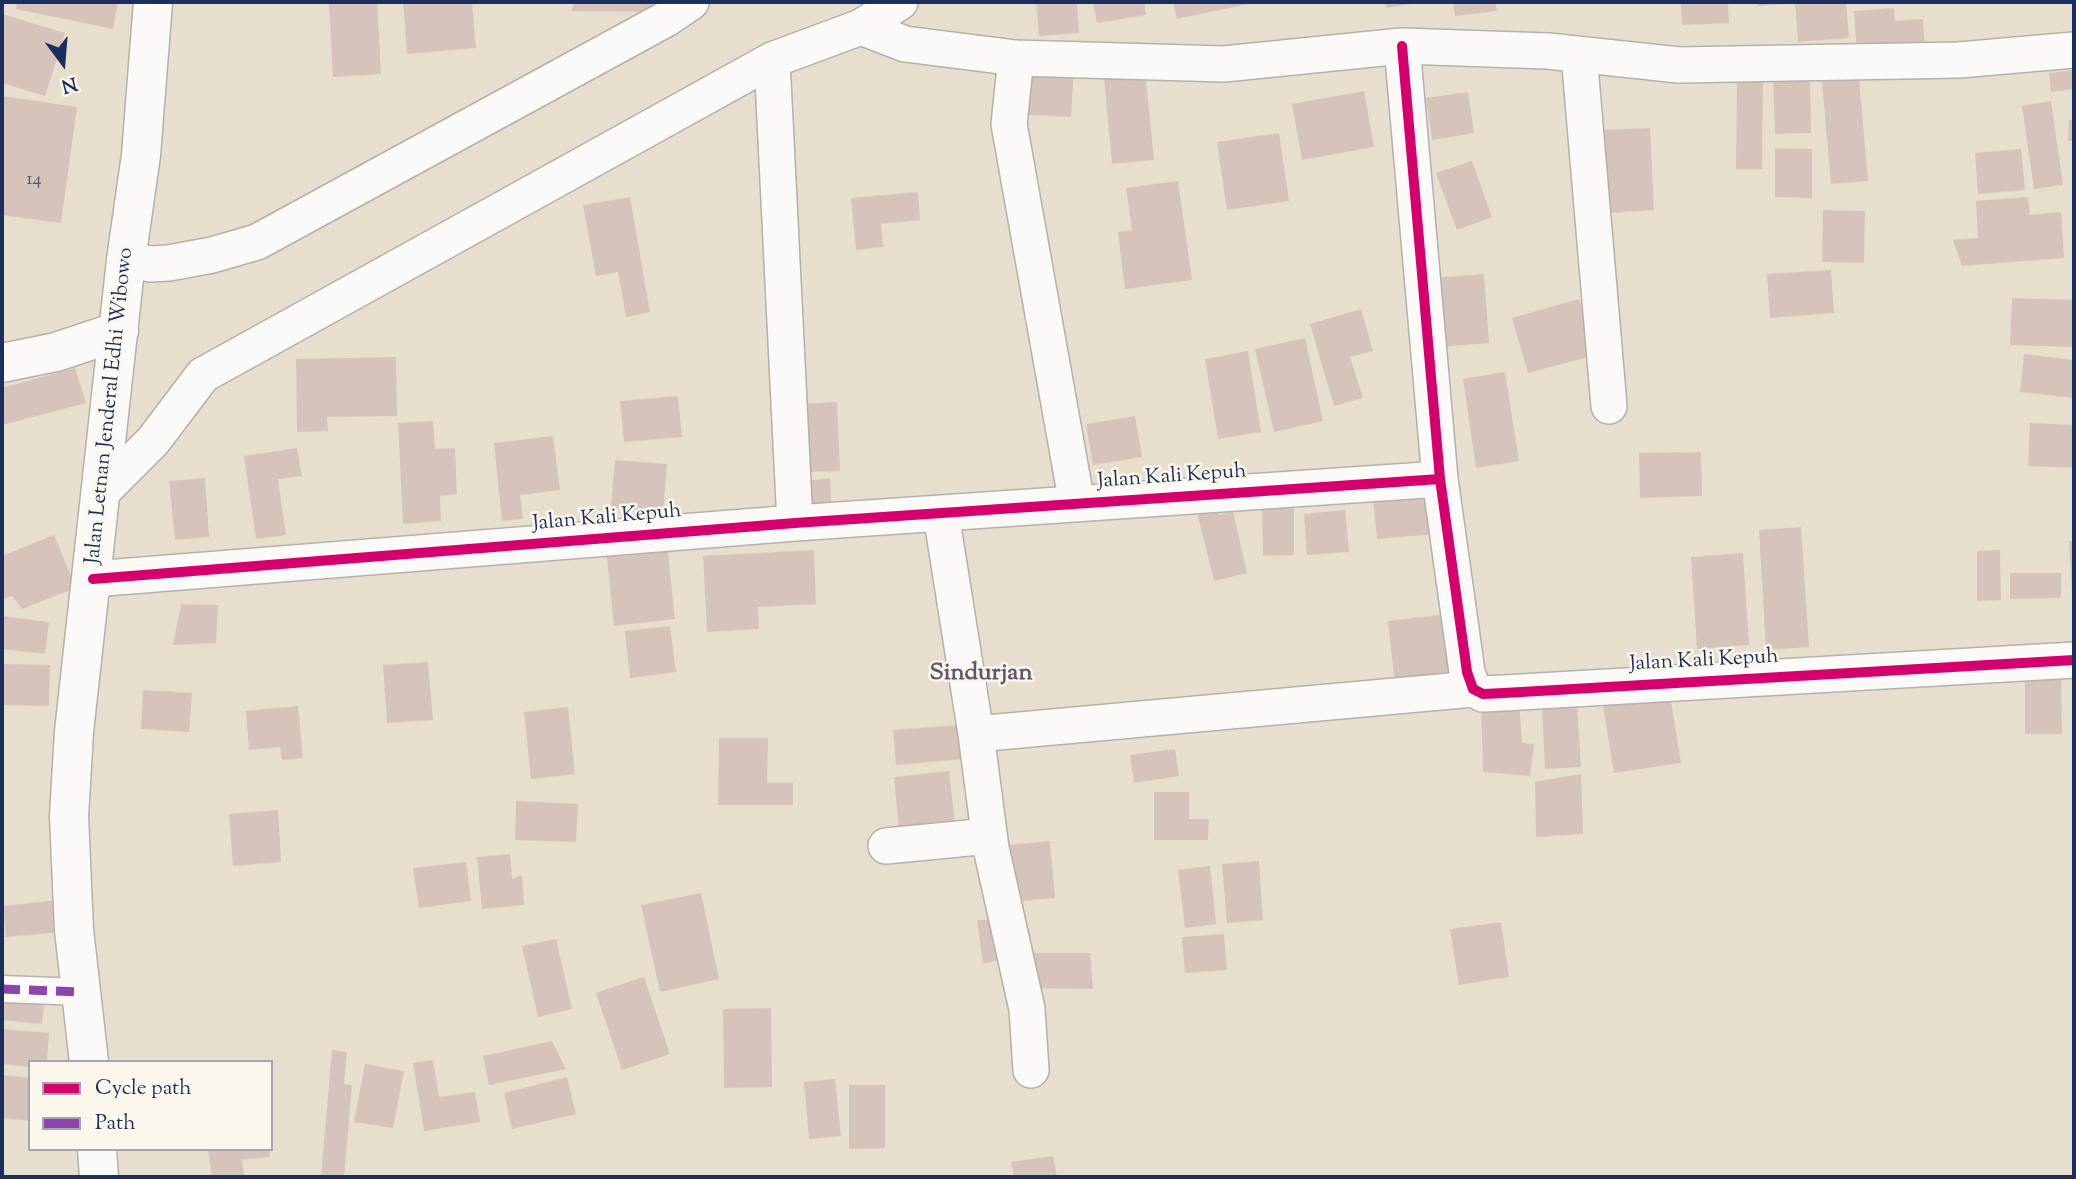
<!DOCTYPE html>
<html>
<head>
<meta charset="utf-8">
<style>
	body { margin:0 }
	#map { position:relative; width:2076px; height:1179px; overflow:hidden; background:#e8dece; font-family:"Sorts Mill Goudy",serif }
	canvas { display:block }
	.frame { position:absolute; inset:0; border:4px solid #1b2f5e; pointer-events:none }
	.legend { position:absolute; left:28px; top:1060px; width:245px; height:91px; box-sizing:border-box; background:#fbf7ec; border:2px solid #a1a7b3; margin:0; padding:9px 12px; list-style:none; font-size:21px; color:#1b2f5e }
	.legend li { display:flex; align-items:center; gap:14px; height:35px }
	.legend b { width:35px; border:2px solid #a1a7b3 }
	.north { position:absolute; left:28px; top:28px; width:70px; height:70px; -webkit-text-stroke:5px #fbf7ec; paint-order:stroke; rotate:164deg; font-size:19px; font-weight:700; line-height:28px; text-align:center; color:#1b2f5e }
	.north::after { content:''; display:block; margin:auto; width:24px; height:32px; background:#1b2f5e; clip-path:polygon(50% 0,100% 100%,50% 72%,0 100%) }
</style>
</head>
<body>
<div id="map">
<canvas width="2076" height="1179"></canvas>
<div class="frame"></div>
<ul class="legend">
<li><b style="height:9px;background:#d6006c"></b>Cycle path</li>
<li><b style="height:9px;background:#8e44ad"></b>Path</li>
</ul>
<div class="north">N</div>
</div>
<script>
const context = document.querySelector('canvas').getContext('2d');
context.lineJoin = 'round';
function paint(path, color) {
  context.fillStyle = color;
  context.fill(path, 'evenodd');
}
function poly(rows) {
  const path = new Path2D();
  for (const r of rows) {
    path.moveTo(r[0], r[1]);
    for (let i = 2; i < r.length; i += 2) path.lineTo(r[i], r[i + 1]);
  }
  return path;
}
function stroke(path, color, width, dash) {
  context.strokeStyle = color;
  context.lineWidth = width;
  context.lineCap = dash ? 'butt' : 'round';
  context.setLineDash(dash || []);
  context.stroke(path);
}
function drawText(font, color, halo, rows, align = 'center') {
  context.font = font + ' "Sorts Mill Goudy",serif';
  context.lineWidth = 5;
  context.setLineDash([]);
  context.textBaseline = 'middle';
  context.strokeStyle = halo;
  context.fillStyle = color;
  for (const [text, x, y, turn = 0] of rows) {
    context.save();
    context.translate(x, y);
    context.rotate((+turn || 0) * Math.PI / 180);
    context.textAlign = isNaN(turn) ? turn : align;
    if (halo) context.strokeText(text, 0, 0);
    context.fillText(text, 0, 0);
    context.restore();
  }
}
paint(poly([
	[17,2,118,2,113,29,16,9],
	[377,2,381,74,333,77,329,4],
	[403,2,472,2,476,48,407,54],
	[575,2,666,2,666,12,571,11],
	[1036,2,1077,2,1079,33,1039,36],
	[1093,2,1144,2,1146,15,1097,23],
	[1173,2,1253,2,1253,3,1177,19],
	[1385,2,1418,2,1418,3,1386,8],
	[1453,2,1495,2,1497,11,1455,16],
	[1681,2,1728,2,1729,23,1682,25],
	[1757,2,1784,2,1784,4,1757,6],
	[1795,2,1846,2,1849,38,1798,42],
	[1894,8,1895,21,1923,19,1925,49,1857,54,1854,11],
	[2,14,65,33,45,96,2,83],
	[1031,66,1074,68,1071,117,1028,115],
	[2074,70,2074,89,2051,92,2049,73],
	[1145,72,1154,160,1112,164,1104,77],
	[1810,74,1811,133,1775,134,1773,75],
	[1737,78,1763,78,1762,169,1736,169],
	[1859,78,1868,181,1831,184,1822,82],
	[1364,91,1374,147,1302,160,1292,104],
	[1468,92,1474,133,1432,140,1426,98],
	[2,96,77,107,61,223,2,215],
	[2051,101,2063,185,2034,189,2022,106],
	[2069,120,2074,120,2074,141,2068,141],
	[1650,128,1654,210,1608,213,1604,130],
	[1279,133,1289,201,1227,210,1217,142],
	[1775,148,1812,149,1812,198,1775,197],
	[2021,149,2025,190,1978,194,1975,153],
	[1472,161,1492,217,1457,230,1436,173],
	[1178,181,1192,280,1125,289,1118,232,1132,230,1126,188],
	[918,192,920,220,881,224,883,247,856,250,851,198],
	[630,197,650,312,626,317,618,272,596,276,583,205],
	[2028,197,2030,215,2061,212,2064,258,1962,266,1953,240,1978,238,1976,201],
	[1823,210,1865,211,1864,263,1822,262],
	[1831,270,1834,313,1770,318,1767,274],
	[1484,274,1489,343,1440,347,1434,278],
	[2012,298,2074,300,2074,347,2010,345],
	[1579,299,1595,355,1528,373,1512,318],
	[1361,309,1373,351,1350,357,1363,398,1334,406,1310,324],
	[1305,338,1323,421,1274,432,1255,349],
	[1248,351,1261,432,1218,439,1205,359],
	[2024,354,2074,360,2074,398,2020,392],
	[396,357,397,416,327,417,328,431,297,432,296,359],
	[75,368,86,403,2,425,2,388],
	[1505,372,1519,461,1476,468,1463,379],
	[678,396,682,437,624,442,620,401],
	[837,402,840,471,806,472,803,404],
	[1135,416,1142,457,1093,465,1086,424],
	[433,421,435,449,455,448,457,494,440,496,441,521,403,524,398,423],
	[2030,423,2074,425,2074,468,2028,466],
	[553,436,560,490,520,495,523,519,502,521,494,443],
	[297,448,302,476,278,479,286,535,256,539,244,456],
	[1701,452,1702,496,1640,498,1639,453],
	[615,460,667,464,663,512,611,508],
	[205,478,209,537,175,540,169,481],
	[830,478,831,503,801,511,798,482],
	[1430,494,1435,534,1377,539,1373,499],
	[1215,500,1219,515,1233,512,1247,573,1214,581,1195,505],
	[1294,505,1294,555,1263,556,1262,506],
	[1345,510,1349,552,1307,555,1304,514],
	[1801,527,1809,647,1766,650,1759,530],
	[54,535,76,588,22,609,12,596,2,599,2,556],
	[2069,541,2074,541,2074,593,2072,593],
	[667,543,675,619,614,626,606,549],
	[814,550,816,604,758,607,759,629,707,632,703,556],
	[2000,550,2001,600,1977,601,1977,551],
	[1743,553,1749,645,1697,649,1691,557],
	[2010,573,2061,573,2061,598,2010,599],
	[181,604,218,605,216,643,173,645],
	[1447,614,1455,679,1395,686,1388,621],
	[2,616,49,622,45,654,2,649],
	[670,626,676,672,630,678,625,631],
	[428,662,433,720,387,723,383,665],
	[2,664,50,665,49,706,2,705],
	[2061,677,2062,734,2025,734,2025,678],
	[143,690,192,693,189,732,141,729],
	[1670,695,1681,763,1614,773,1603,706],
	[1481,700,1519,700,1522,743,1534,744,1530,776,1483,772],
	[1577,705,1581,767,1545,769,1542,707],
	[298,706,303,758,282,760,280,747,249,750,246,711],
	[568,707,575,774,531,779,524,712],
	[959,725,962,759,896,765,893,730],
	[719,738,768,738,767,783,793,783,793,805,718,805],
	[1175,749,1179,776,1134,783,1130,755],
	[949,771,955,823,899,830,894,777],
	[1581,774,1583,834,1536,837,1535,782],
	[1154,792,1189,792,1189,819,1209,819,1208,840,1154,840],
	[516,801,578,804,576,842,515,840],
	[278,810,281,862,233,866,229,814],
	[1050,841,1055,898,1012,902,1008,845],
	[510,854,512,879,522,875,524,905,482,909,477,857],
	[1259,861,1263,920,1227,923,1222,864],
	[466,862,471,901,419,908,413,868],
	[1210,866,1216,924,1185,928,1178,870],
	[701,893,719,979,660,992,641,905],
	[58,900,62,932,6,937,3,906],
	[977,920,996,920,1003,959,983,964],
	[1501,922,1509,977,1459,985,1450,929],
	[1224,934,1227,970,1185,973,1182,937],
	[556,939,572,1009,538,1017,522,946],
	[1031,953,1090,953,1093,989,1034,988],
	[644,977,670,1054,622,1070,596,993],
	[2,996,44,1000,42,1024,2,1020],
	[771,1008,772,1087,724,1088,723,1009],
	[2,1029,49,1033,47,1062,30,1062,30,1067,2,1064],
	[552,1041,566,1069,489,1085,483,1056],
	[332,1050,347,1052,344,1084,352,1085,344,1177,321,1177],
	[433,1060,439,1097,475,1092,480,1122,424,1131,413,1063],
	[365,1064,404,1071,393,1128,354,1122],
	[2,1075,30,1078,30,1121,2,1118],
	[567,1077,576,1114,512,1129,504,1093],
	[835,1079,841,1136,809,1139,804,1082],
	[849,1085,885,1085,885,1148,849,1149],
	[208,1149,269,1149,270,1157,242,1160,244,1177,212,1177],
	[1053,1156,1057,1177,1014,1177,1011,1162]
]), '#d6c4ba');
const pedestrian = poly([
	[2,989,82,992]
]);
const minor = poly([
	[861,27,905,44,1016,58,1224,64,1402,46,1548,51,1679,65,1959,60,2074,50],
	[1402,46,1440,479,1467,672,1473,689,1483,694,1504,693,2074,660],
	[1579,54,1609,406],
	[1016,58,1009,124,1077,504],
	[772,60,795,523],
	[126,260,151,264,169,263,212,255,257,242,666,19,691,2],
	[99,495,153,441,203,375,772,60,861,27,900,2],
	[941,514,976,734,991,848,1027,1009,1031,1070],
	[93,579,795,523,1440,479],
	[976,734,1473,689],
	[886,846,989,836]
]);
const tertiary = poly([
	[2,363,56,352,119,331],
	[89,1062,74,930,69,816,74,732,126,260,141,155,153,2],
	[97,1149,99,1177]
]);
stroke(pedestrian, '#b4b0aa', 29);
stroke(minor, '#b4b0aa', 38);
stroke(tertiary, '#b4b0aa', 41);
stroke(pedestrian, '#fcfaf8', 26);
stroke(minor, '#fcfaf8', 35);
stroke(tertiary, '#fcfaf8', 38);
stroke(poly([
	[2,989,82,992]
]), '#8e44ad', 9, [18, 9]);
stroke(poly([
	[1402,46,1440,479,1467,672,1473,689,1483,694,1504,693,2074,660],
	[93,579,795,523,1440,479]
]), '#d6006c', 10);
drawText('18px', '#4a5475', null, [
	["14",34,181]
]);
drawText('21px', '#1b2f5e', '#fbf7ec', [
	["Jalan Letnan Jenderal Edhi Wibowo",111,406,-84],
	["Jalan Kali Kepuh",1172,478,-4],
	["Jalan Kali Kepuh",607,519,-5],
	["Jalan Kali Kepuh",1704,662,-3]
]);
drawText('bold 24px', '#61566e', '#fbf7ec', [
	["Sindurjan",981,675]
]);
</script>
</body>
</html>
